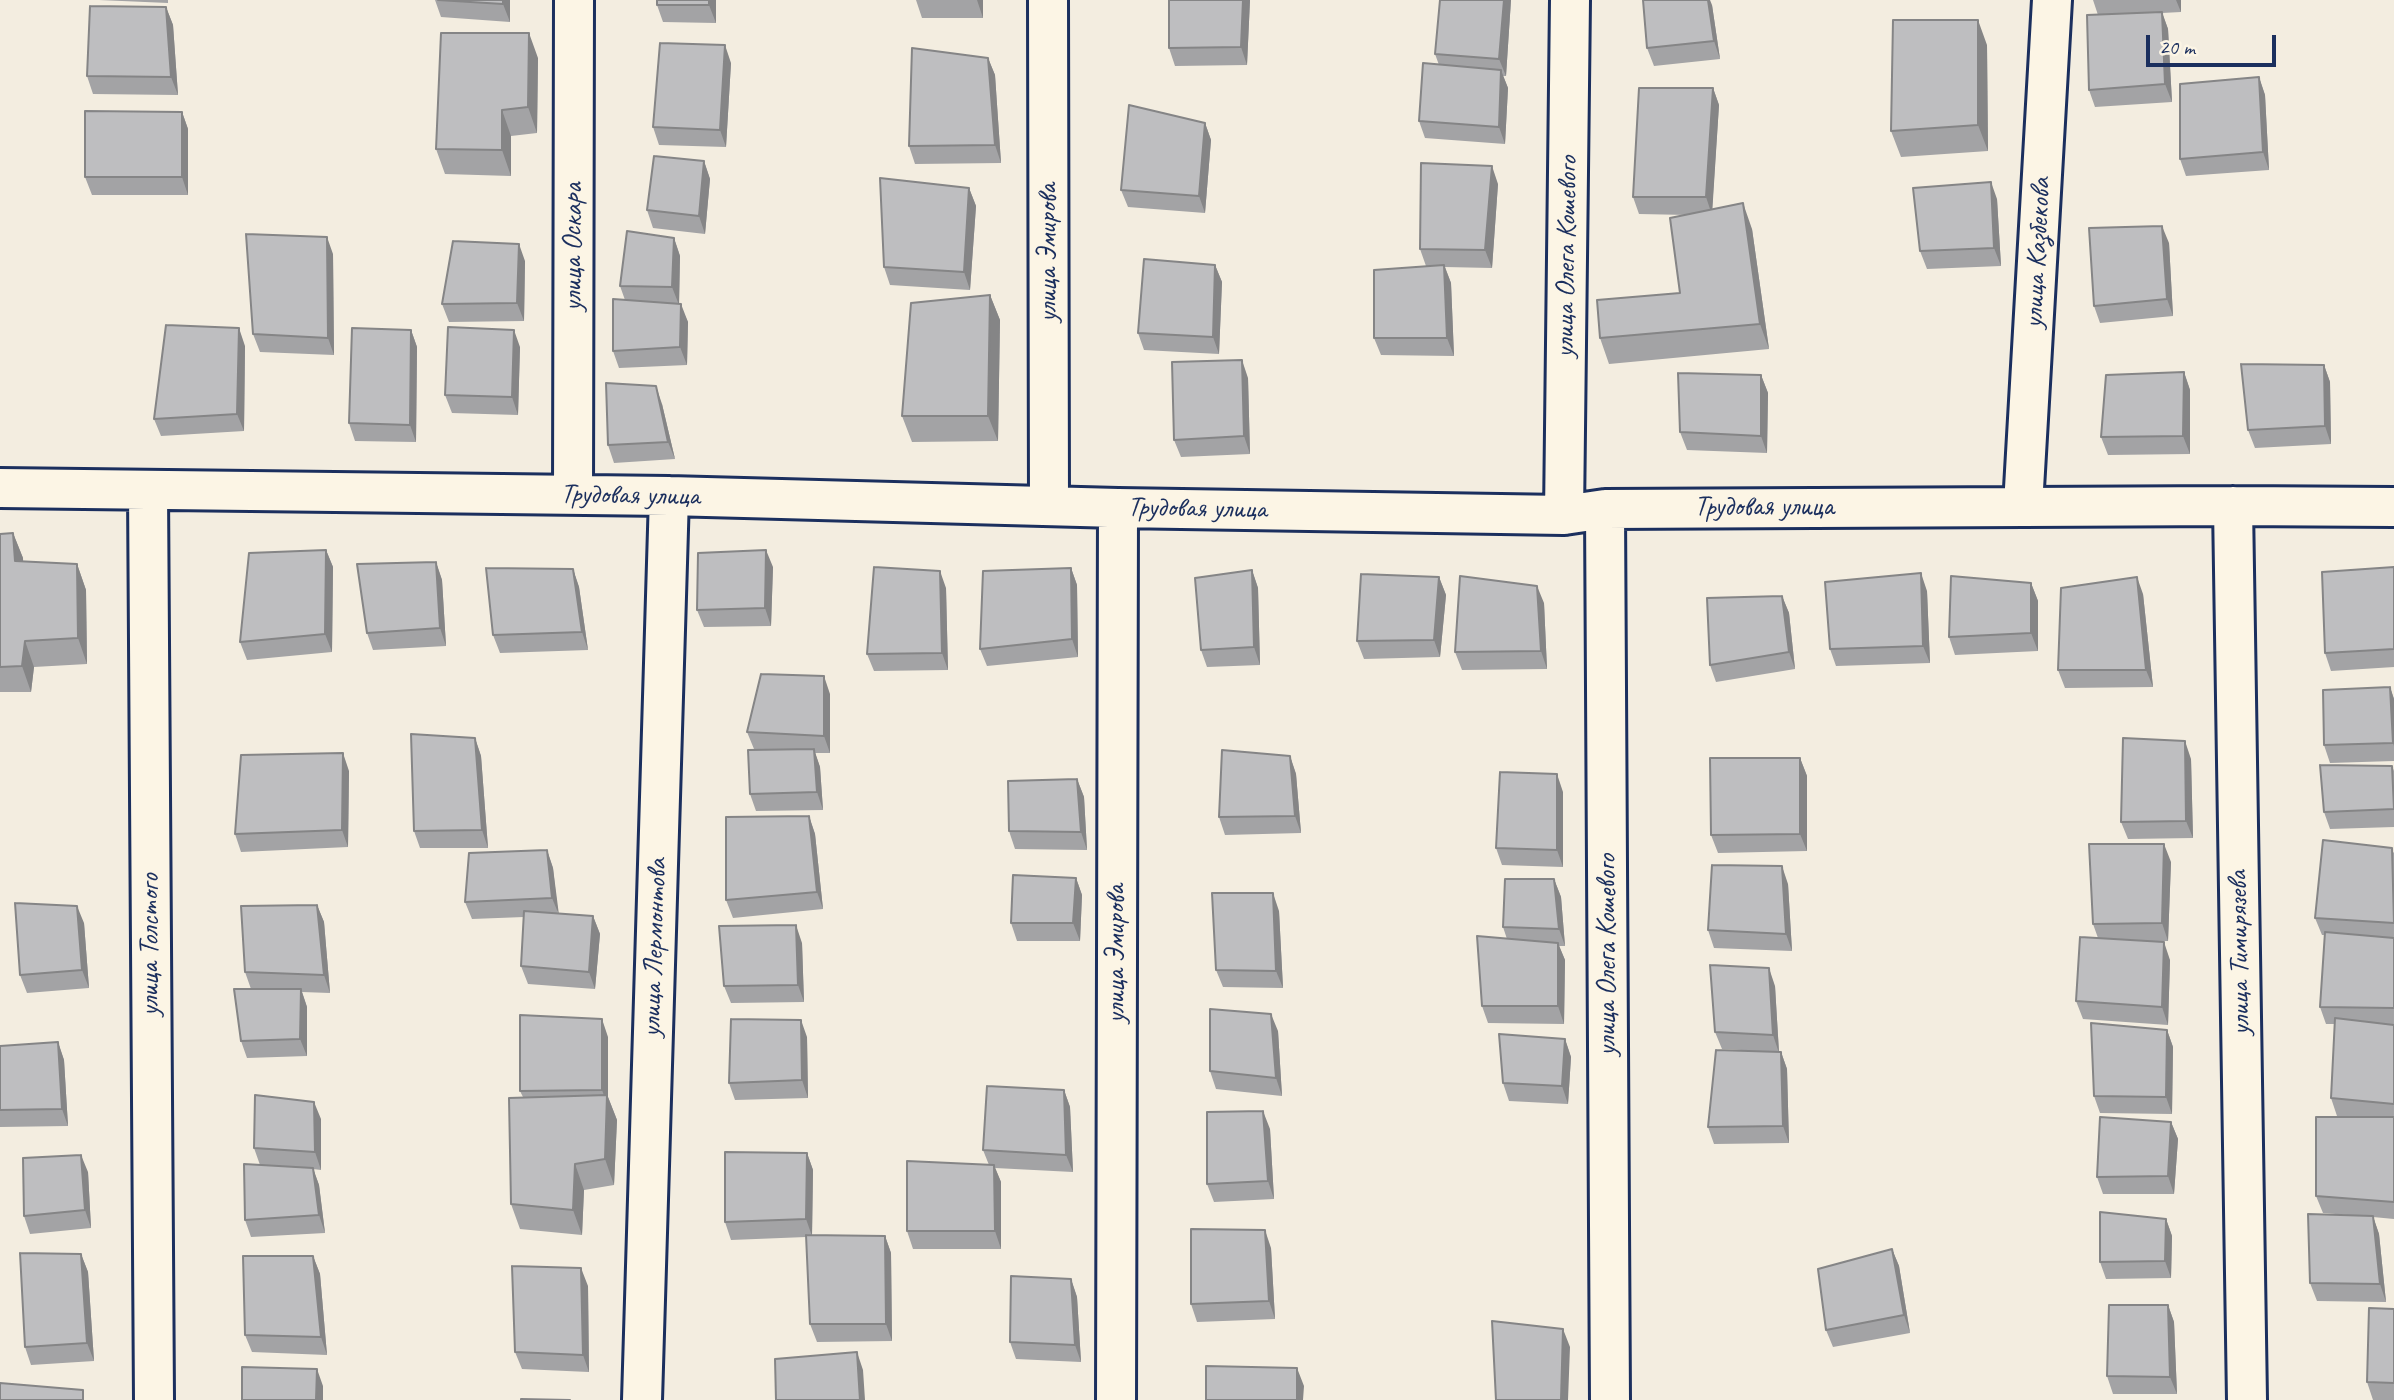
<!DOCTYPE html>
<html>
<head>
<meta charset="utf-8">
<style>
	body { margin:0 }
	#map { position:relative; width:2394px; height:1400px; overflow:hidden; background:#f3ede0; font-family:Caveat,sans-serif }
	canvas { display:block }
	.scale { position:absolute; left:2146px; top:35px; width:130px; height:32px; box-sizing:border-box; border:4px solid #1b2f5e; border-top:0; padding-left:9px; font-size:21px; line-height:24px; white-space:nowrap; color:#1b2f5e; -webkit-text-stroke:5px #fcf5e5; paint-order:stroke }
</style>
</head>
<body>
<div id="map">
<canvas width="2394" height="1400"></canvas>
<div class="scale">20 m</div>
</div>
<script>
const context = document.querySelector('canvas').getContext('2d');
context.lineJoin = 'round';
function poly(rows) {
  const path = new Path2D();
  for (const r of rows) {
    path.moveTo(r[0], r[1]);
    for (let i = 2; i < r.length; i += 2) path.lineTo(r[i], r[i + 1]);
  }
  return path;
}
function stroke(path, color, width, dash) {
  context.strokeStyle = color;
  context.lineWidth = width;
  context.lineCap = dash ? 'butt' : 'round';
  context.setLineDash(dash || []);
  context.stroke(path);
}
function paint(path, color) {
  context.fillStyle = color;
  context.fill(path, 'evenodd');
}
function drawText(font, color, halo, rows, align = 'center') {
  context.font = font + ' Caveat,sans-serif';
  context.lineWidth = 5;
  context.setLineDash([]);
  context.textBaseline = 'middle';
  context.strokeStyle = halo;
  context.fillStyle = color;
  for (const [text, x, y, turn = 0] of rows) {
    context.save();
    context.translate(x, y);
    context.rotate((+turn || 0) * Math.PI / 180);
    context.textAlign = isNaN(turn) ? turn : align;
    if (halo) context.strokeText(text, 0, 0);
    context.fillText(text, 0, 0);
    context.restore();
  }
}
const street = poly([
	[1048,0,1049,506],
	[0,488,669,496,1118,508,1564,515,1605,509,2233,506,2394,507],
	[148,490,154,1400],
	[573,495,574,0],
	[2023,506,2052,0],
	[2233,506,2247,1400],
	[1605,509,1610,1400],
	[1564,515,1570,0],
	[642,1400,669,496],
	[1116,1400,1118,508]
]);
stroke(street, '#1b2f5e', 44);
stroke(street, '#fcf5e5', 38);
paint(poly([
	[99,0,168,0,168,3],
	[435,0,510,0,510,22,441,17],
	[657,0,716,0,716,23,663,22,657,5],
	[916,0,983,0,983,18,922,18],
	[1169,0,1250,0,1247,65,1175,66,1169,48],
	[1440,0,1511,0,1506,76,1503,76,1508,88,1505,144,1425,138,1419,121,1439,65,1435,54],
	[2093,0,2181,0,2181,12,2162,13,2168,29,2172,102,2095,107,2089,90,2098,15],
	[1712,5,1720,59,1654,66,1647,48],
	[166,7,173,25,178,95,93,94,87,76],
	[1987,45,1988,151,1901,157,1891,131],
	[538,58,537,133,511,136,511,176,445,174,436,149],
	[988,58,995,75,1001,163,915,164,909,146],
	[731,63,726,147,659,145,653,127],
	[2259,77,2265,95,2269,170,2186,176,2180,159],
	[1713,88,1719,105,1712,210,1752,229,1769,349,1609,364,1600,338,1680,293,1688,215,1639,214,1633,197],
	[182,112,188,129,188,195,92,195,85,177],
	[1205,123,1211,140,1205,213,1128,207,1121,190],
	[704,161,710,179,705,234,653,228,647,210],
	[1498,184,1492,268,1445,267,1451,283,1454,356,1381,355,1374,338,1426,266,1420,249],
	[969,188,976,206,970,290,890,285,884,267],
	[1997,199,2001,266,1927,269,1920,251],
	[674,238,680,256,679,304,688,322,687,365,619,368,613,351,625,300,620,286],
	[2169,243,2173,316,2100,323,2094,306],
	[333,254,334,355,260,352,253,334],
	[525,261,524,321,449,322,442,304],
	[1215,265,1222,282,1219,354,1144,350,1138,333],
	[990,295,1000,320,998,441,912,442,902,416],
	[411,330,417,347,416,442,355,441,349,423],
	[245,346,244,431,161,436,154,419],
	[520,347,518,415,452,413,445,395],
	[2324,365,2330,382,2331,444,2255,448,2248,430],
	[2184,372,2190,390,2190,454,2108,455,2101,437],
	[1761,375,1768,393,1767,453,1687,450,1680,432],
	[1248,378,1250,454,1181,457,1174,440],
	[662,404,675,459,614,463,608,445],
	[13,533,23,558,23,562,77,564,86,590,87,664,34,667,31,692,0,692,0,534],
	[326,550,333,567,332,652,247,660,240,642],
	[436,562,442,580,446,646,373,650,367,633],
	[773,567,771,626,704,627,697,610],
	[2394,567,2394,667,2331,671,2325,653],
	[1071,568,1077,585,1078,657,987,666,980,649],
	[573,569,579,587,588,650,500,653,493,635],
	[1252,570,1258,588,1260,665,1207,667,1201,650],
	[1439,577,1446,595,1440,657,1364,659,1357,641],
	[2031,583,2038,601,2038,651,1955,655,1949,637],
	[946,588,948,670,874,671,867,654],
	[1927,591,1930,663,1836,666,1830,649],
	[2143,594,2153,687,2065,688,2058,670],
	[1782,596,1789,613,1795,669,1716,682,1710,665],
	[1544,603,1547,669,1462,670,1455,652],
	[2390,687,2394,699,2394,761,2330,763,2324,745],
	[830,694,830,753,815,753,820,767,823,810,756,811,750,794,764,750,754,749,747,732],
	[475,738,481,756,488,848,420,848,414,831],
	[1290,756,1296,774,1301,833,1225,835,1219,817],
	[1800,758,1807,776,1807,851,1718,853,1711,835],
	[2191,759,2193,838,2128,839,2121,822],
	[2392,766,2394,771,2394,827,2330,829,2324,812],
	[349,771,348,847,241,852,235,834],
	[1077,779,1084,797,1087,850,1015,849,1009,831],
	[1563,792,1563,867,1502,865,1496,848],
	[809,816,815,834,823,909,733,918,726,900],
	[547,850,553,868,558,914,593,916,600,934,595,989,528,984,521,966,524,917,472,919,465,902],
	[2394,852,2394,1219,2373,1217,2379,1234,2386,1302,2317,1301,2310,1283,2348,1215,2323,1213,2316,1196,2348,1117,2337,1116,2331,1098,2335,1024,2326,1024,2320,1007,2325,935,2322,935,2315,918],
	[2171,862,2168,941,2138,941,2170,960,2168,1025,2083,1019,2076,1001,2098,938,2093,924],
	[1076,878,1082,895,1080,941,1017,941,1011,923],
	[1554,879,1561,897,1565,946,1559,946,1565,960,1564,1024,1488,1023,1482,1006,1507,939,1503,927],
	[1788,884,1792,951,1714,948,1708,930],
	[317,905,324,922,330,993,302,992,307,1007,307,1056,247,1058,241,1041,251,989,245,972],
	[1279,911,1283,988,1223,987,1216,970],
	[84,923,89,988,27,993,20,975],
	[802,943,804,1002,731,1003,724,986],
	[1775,986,1779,1052,1781,1052,1787,1069,1789,1143,1714,1144,1708,1127,1741,1050,1722,1049,1715,1032],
	[2167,1030,2173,1047,2172,1114,2100,1113,2094,1096],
	[1278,1031,1282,1096,1216,1089,1210,1071],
	[608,1037,608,1097,617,1120,614,1185,584,1190,582,1235,520,1229,511,1204,523,1097,520,1091],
	[807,1037,808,1098,735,1100,729,1083],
	[1565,1039,1571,1057,1568,1104,1509,1101,1503,1083],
	[58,1042,64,1060,68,1126,0,1127,0,1046],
	[1064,1090,1070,1107,1073,1172,995,1168,1001,1182,1001,1249,913,1249,907,1231,989,1165,983,1150],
	[321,1119,321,1170,313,1169,319,1185,325,1233,251,1237,245,1220,260,1165,254,1148],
	[2171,1122,2178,1139,2174,1194,2103,1194,2097,1177],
	[1270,1129,1274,1199,1214,1202,1207,1184],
	[807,1153,813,1170,812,1235,885,1236,891,1253,892,1341,817,1342,810,1324,806,1237,731,1240,725,1222],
	[88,1172,91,1228,30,1234,24,1216],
	[2166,1219,2172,1236,2171,1278,2106,1279,2100,1262],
	[1271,1248,1275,1319,1197,1322,1191,1304],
	[1892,1249,1899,1266,1910,1333,1833,1347,1826,1330],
	[81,1254,88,1272,94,1361,31,1365,25,1347],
	[313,1256,320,1274,327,1355,252,1352,245,1335],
	[1071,1279,1077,1297,1081,1362,1016,1359,1010,1342],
	[588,1286,589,1372,522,1369,515,1352],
	[2168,1305,2174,1322,2177,1394,2113,1394,2107,1376],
	[2394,1309,2394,1400,2373,1400,2367,1382]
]), '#a3a3a5');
paint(poly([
	[503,0,510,0,510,22,503,4],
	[709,0,716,0,716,23,709,5],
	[977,0,983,0,983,18],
	[1243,0,1250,0,1247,65,1241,47],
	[1504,0,1511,0,1506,76,1499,59],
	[1708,0,1710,0,1712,5,1720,59,1714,41],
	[2176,0,2181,0,2181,12],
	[166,7,173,25,178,95,171,77],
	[2162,12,2168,29,2172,102,2165,84],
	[1978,20,1987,45,1988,151,1978,125],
	[529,33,538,58,537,133,528,107],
	[725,45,731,63,726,147,720,130],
	[988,58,995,75,1001,163,995,145],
	[1501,70,1508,88,1505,144,1499,127],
	[2259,77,2265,95,2269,170,2263,152],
	[1713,88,1719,105,1712,215,1706,197],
	[502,110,511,136,511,176,502,150],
	[182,112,188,129,188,195,182,177],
	[1205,123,1211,140,1205,213,1199,196],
	[704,161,710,179,705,234,699,216],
	[1492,166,1498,184,1492,268,1485,250],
	[1991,182,1997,199,2001,266,1994,248],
	[969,188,976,206,970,290,964,272],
	[1743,203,1752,229,1769,349,1760,324],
	[2162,226,2169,243,2173,316,2167,299],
	[327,237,333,254,334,355,328,338],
	[674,238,680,256,679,305,672,287],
	[519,244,525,261,524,321,517,303],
	[1215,265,1222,282,1219,354,1213,337],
	[1444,265,1451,283,1454,356,1447,338],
	[990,295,1000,320,998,441,988,416],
	[681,304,688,322,687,365,680,347],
	[239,328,245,346,244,431,237,414],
	[411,330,417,347,416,442,410,425],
	[514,330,520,347,518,415,512,397],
	[1242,360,1248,378,1250,454,1244,436],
	[2324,365,2330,382,2331,444,2325,426],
	[2184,372,2190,390,2190,454,2183,436],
	[1761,375,1768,393,1767,453,1761,436],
	[656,386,662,404,675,459,668,442],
	[13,533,23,558,24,587,15,561],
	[326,550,333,567,332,652,325,634],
	[766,550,773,567,771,626,765,608],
	[436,562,442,580,446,646,440,628],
	[77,564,86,590,87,664,78,638],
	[1071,568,1077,585,1078,657,1072,639],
	[573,569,579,587,588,650,582,632],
	[1252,570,1258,588,1260,665,1254,647],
	[940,571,946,588,948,670,942,653],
	[1921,573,1927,591,1930,663,1923,646],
	[1439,577,1446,595,1440,657,1434,640],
	[2137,577,2143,594,2153,687,2146,670],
	[2031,583,2038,601,2038,651,2031,633],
	[1537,586,1544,603,1547,669,1541,651],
	[1782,596,1789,613,1795,669,1789,652],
	[25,641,34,667,31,692,22,666],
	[824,676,830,694,830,753,824,736],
	[2390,687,2394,699,2394,746,2393,743],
	[475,738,481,756,488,848,482,830],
	[2185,741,2191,759,2193,838,2186,821],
	[814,749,820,767,823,810,817,792],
	[343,753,349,771,348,847,342,830],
	[1290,756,1296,774,1301,833,1295,816],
	[1800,758,1807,776,1807,851,1800,834],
	[1557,774,1563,792,1563,867,1557,850],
	[1077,779,1084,797,1087,850,1081,832],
	[809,816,815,834,823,909,817,892],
	[2164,844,2171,862,2168,941,2162,923],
	[547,850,553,868,559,915,552,898],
	[1782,866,1788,884,1792,951,1786,934],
	[1076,878,1082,895,1080,941,1073,923],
	[1554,879,1561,897,1565,946,1559,929],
	[1273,893,1279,911,1283,988,1276,971],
	[317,905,324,922,330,993,324,975],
	[77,906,84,923,89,988,82,970],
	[593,916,600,934,595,989,589,972],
	[796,925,802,943,804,1002,798,985],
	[2164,942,2170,960,2168,1025,2162,1007],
	[1558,943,1565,960,1564,1024,1558,1006],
	[1769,968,1775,986,1779,1053,1773,1035],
	[301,989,307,1007,307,1056,300,1039],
	[1271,1014,1278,1031,1282,1096,1276,1078],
	[602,1019,608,1037,608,1097,617,1120,614,1185,605,1159,607,1104,602,1090],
	[801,1020,807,1037,808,1098,802,1080],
	[2167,1030,2173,1047,2172,1114,2166,1097],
	[1565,1039,1571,1057,1568,1104,1562,1086],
	[58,1042,64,1060,68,1126,62,1109],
	[1781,1052,1787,1069,1789,1143,1783,1126],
	[1064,1090,1070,1107,1073,1172,1066,1155],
	[314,1102,321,1119,321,1170,315,1152],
	[1263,1111,1270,1129,1274,1199,1268,1181],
	[2171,1122,2178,1139,2174,1194,2168,1176],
	[807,1153,813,1170,812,1236,806,1219],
	[81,1155,88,1172,91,1228,85,1210],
	[575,1164,584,1190,582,1235,573,1210],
	[994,1165,1001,1182,1001,1249,995,1231],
	[313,1168,319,1185,325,1233,319,1215],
	[2373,1216,2379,1234,2386,1302,2380,1284],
	[2166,1219,2172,1236,2171,1278,2165,1261],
	[1265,1230,1271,1248,1275,1319,1269,1301],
	[885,1236,891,1253,892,1341,886,1324],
	[1892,1249,1899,1266,1910,1333,1904,1315],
	[81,1254,88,1272,94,1361,87,1343],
	[313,1256,320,1274,327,1355,321,1337],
	[581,1268,588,1286,589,1372,583,1355],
	[1071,1279,1077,1297,1081,1362,1075,1345],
	[2168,1305,2174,1322,2177,1394,2170,1377],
	[1563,1329,1570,1347,1568,1400,1561,1400],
	[857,1352,863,1370,865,1400,860,1400],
	[1297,1368,1304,1386,1303,1400,1297,1400],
	[317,1369,323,1386,323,1400,316,1400]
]), '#858586');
const building = poly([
	[438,0,503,0,503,4,438,0],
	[657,0,709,0,709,5,657,5,657,0],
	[1169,0,1243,0,1241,47,1169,48,1169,0],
	[1440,0,1504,0,1499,59,1435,54,1440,0],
	[1643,0,1708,0,1714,41,1647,48,1643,0],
	[90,6,166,7,171,77,87,76,90,6],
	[2162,12,2165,84,2089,90,2087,15,2162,12],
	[1893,20,1978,20,1978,125,1891,131,1893,20],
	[441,33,529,33,528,107,502,110,502,150,436,149,441,33],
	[660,43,725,45,720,130,653,127,660,43],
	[912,48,988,58,995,145,909,146,912,48],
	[1423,63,1501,70,1499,127,1419,121,1423,63],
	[2259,77,2263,152,2180,159,2180,84,2259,77],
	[1639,88,1713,88,1706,197,1633,197,1639,88],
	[1129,105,1205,123,1199,196,1121,190,1129,105],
	[85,111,182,112,182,177,85,177,85,111],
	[654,156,704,161,699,216,647,210,654,156],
	[1421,163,1492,166,1485,250,1420,249,1421,163],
	[880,178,969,188,964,272,884,267,880,178],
	[1991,182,1994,248,1920,251,1913,188,1991,182],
	[1743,203,1760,324,1600,338,1597,300,1680,293,1670,218,1743,203],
	[2162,226,2167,299,2094,306,2089,228,2162,226],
	[627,231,674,238,672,287,620,286,627,231],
	[246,234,327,237,328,338,253,334,246,234],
	[453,241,519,244,517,303,442,304,453,241],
	[1144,259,1215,265,1213,337,1138,333,1144,259],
	[1444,265,1447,338,1374,338,1374,270,1444,265],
	[990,295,988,416,902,416,911,303,990,295],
	[613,299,681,304,680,347,613,351,613,299],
	[166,325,239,328,237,414,154,419,166,325],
	[448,327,514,330,512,397,445,395,448,327],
	[352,328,411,330,410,425,349,423,352,328],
	[1242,360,1244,436,1174,440,1172,362,1242,360],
	[2241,364,2324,365,2325,426,2248,430,2241,364],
	[2184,372,2183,436,2101,437,2106,375,2184,372],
	[1678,373,1761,375,1761,436,1680,432,1678,373],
	[606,383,656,386,668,442,608,445,606,383],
	[13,533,15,561,77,564,78,638,25,641,22,666,0,667,0,534,13,533],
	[326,550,325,634,240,642,249,553,326,550],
	[766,550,765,608,697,610,698,553,766,550],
	[436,562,440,628,367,633,357,564,436,562],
	[874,567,940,571,942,653,867,654,874,567],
	[2394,567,2394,649,2325,653,2322,572,2394,567],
	[486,568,573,569,582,632,493,635,486,568],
	[1071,568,1072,639,980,649,983,571,1071,568],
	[1252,570,1254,647,1201,650,1195,578,1252,570],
	[1921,573,1923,646,1830,649,1825,582,1921,573],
	[1361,574,1439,577,1434,640,1357,641,1361,574],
	[1460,576,1537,586,1541,651,1455,652,1460,576],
	[1951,576,2031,583,2031,633,1949,637,1951,576],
	[2137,577,2146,670,2058,670,2061,588,2137,577],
	[1782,596,1789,652,1710,665,1707,598,1782,596],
	[761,674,824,676,824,736,747,732,761,674],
	[2390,687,2393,743,2324,745,2323,690,2390,687],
	[411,734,475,738,482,830,414,831,411,734],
	[2123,738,2185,741,2186,821,2121,822,2123,738],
	[814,749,817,792,750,794,748,750,814,749],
	[1222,750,1290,756,1295,816,1219,817,1222,750],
	[343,753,342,830,235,834,241,755,343,753],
	[1710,758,1800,758,1800,834,1711,835,1710,758],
	[2320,765,2392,766,2394,809,2324,812,2320,765],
	[1500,772,1557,774,1557,850,1496,848,1500,772],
	[1077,779,1081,832,1009,831,1008,781,1077,779],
	[809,816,817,892,726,900,726,817,809,816],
	[2323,840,2392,848,2394,923,2315,918,2323,840],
	[2089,844,2164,844,2162,923,2093,924,2089,844],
	[547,850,552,898,465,902,469,853,547,850],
	[1712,865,1782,866,1786,934,1708,930,1712,865],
	[1013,875,1076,878,1073,923,1011,923,1013,875],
	[1505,879,1554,879,1559,929,1503,927,1505,879],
	[1212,893,1273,893,1276,971,1216,970,1212,893],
	[15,903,77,906,82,970,20,975,15,903],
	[317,905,324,975,245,972,241,906,317,905],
	[524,911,593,916,589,972,521,966,524,911],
	[796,925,798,985,724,986,719,926,796,925],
	[2325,932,2394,938,2394,1008,2320,1007,2325,932],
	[1477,936,1558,943,1558,1006,1482,1006,1477,936],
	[2080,937,2164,942,2162,1007,2076,1001,2080,937],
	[1710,965,1769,968,1773,1035,1715,1032,1710,965],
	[234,989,301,989,300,1039,241,1041,234,989],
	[1210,1009,1271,1014,1276,1078,1210,1071,1210,1009],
	[520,1015,602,1019,602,1090,520,1091,520,1015],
	[2335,1018,2394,1025,2394,1104,2331,1098,2335,1018],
	[731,1019,801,1020,802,1080,729,1083,731,1019],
	[2091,1023,2167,1030,2166,1097,2094,1096,2091,1023],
	[1499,1034,1565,1039,1562,1086,1503,1083,1499,1034],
	[58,1042,62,1109,0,1110,0,1046,58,1042],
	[1716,1050,1781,1052,1783,1126,1708,1127,1716,1050],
	[987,1086,1064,1090,1066,1155,983,1150,987,1086],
	[255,1095,314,1102,315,1152,254,1148,255,1095],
	[607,1095,605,1159,575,1164,573,1210,511,1204,509,1098,607,1095],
	[1263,1111,1268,1181,1207,1184,1207,1112,1263,1111],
	[2100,1117,2171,1122,2168,1176,2097,1177,2100,1117],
	[2316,1117,2394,1117,2394,1202,2316,1196,2316,1117],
	[725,1152,807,1153,806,1219,725,1222,725,1152],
	[81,1155,85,1210,24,1216,23,1158,81,1155],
	[907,1161,994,1165,995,1231,907,1231,907,1161],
	[244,1164,313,1168,319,1215,245,1220,244,1164],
	[2100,1212,2166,1219,2165,1261,2100,1262,2100,1212],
	[2308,1214,2373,1216,2380,1284,2310,1283,2308,1214],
	[1191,1229,1265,1230,1269,1301,1191,1304,1191,1229],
	[806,1235,885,1236,886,1324,810,1324,806,1235],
	[1892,1249,1904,1315,1826,1330,1818,1269,1892,1249],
	[20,1253,81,1254,87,1343,25,1347,20,1253],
	[243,1256,313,1256,321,1337,245,1335,243,1256],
	[512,1266,581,1268,583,1355,515,1352,512,1266],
	[1011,1276,1071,1279,1075,1345,1010,1342,1011,1276],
	[2109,1305,2168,1305,2170,1377,2107,1376,2109,1305],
	[2369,1308,2394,1309,2394,1383,2367,1382,2369,1308],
	[1492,1321,1563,1329,1561,1400,1496,1400,1492,1321],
	[857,1352,860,1400,776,1400,775,1359,857,1352],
	[1206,1366,1297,1368,1297,1400,1206,1400,1206,1366],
	[242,1367,317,1369,316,1400,242,1400,242,1367],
	[0,1383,83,1390,83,1400,0,1400,0,1383],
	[521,1399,570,1400,521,1400,521,1399]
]);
paint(building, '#bebec0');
stroke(building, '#858586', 2);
drawText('28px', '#1b2f5e', '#fcf5e5', [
	["улица Оскара",574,247,-90],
	["улица Эмирова",1049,253,-90],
	["улица Казбекова",2038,253,-87],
	["улица Олега Кошевого",1567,257,-89],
	["Трудовая улица",630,496,1],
	["Трудовая улица",1764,508],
	["Трудовая улица",1197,509,1],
	["улица Толстого",151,945,-90],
	["улица Лермонтова",655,948,-88],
	["улица Тимирязева",2240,953,-91],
	["улица Эмирова",1117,954,-90],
	["улица Олега Кошевого",1608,955,-90]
]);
</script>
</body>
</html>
